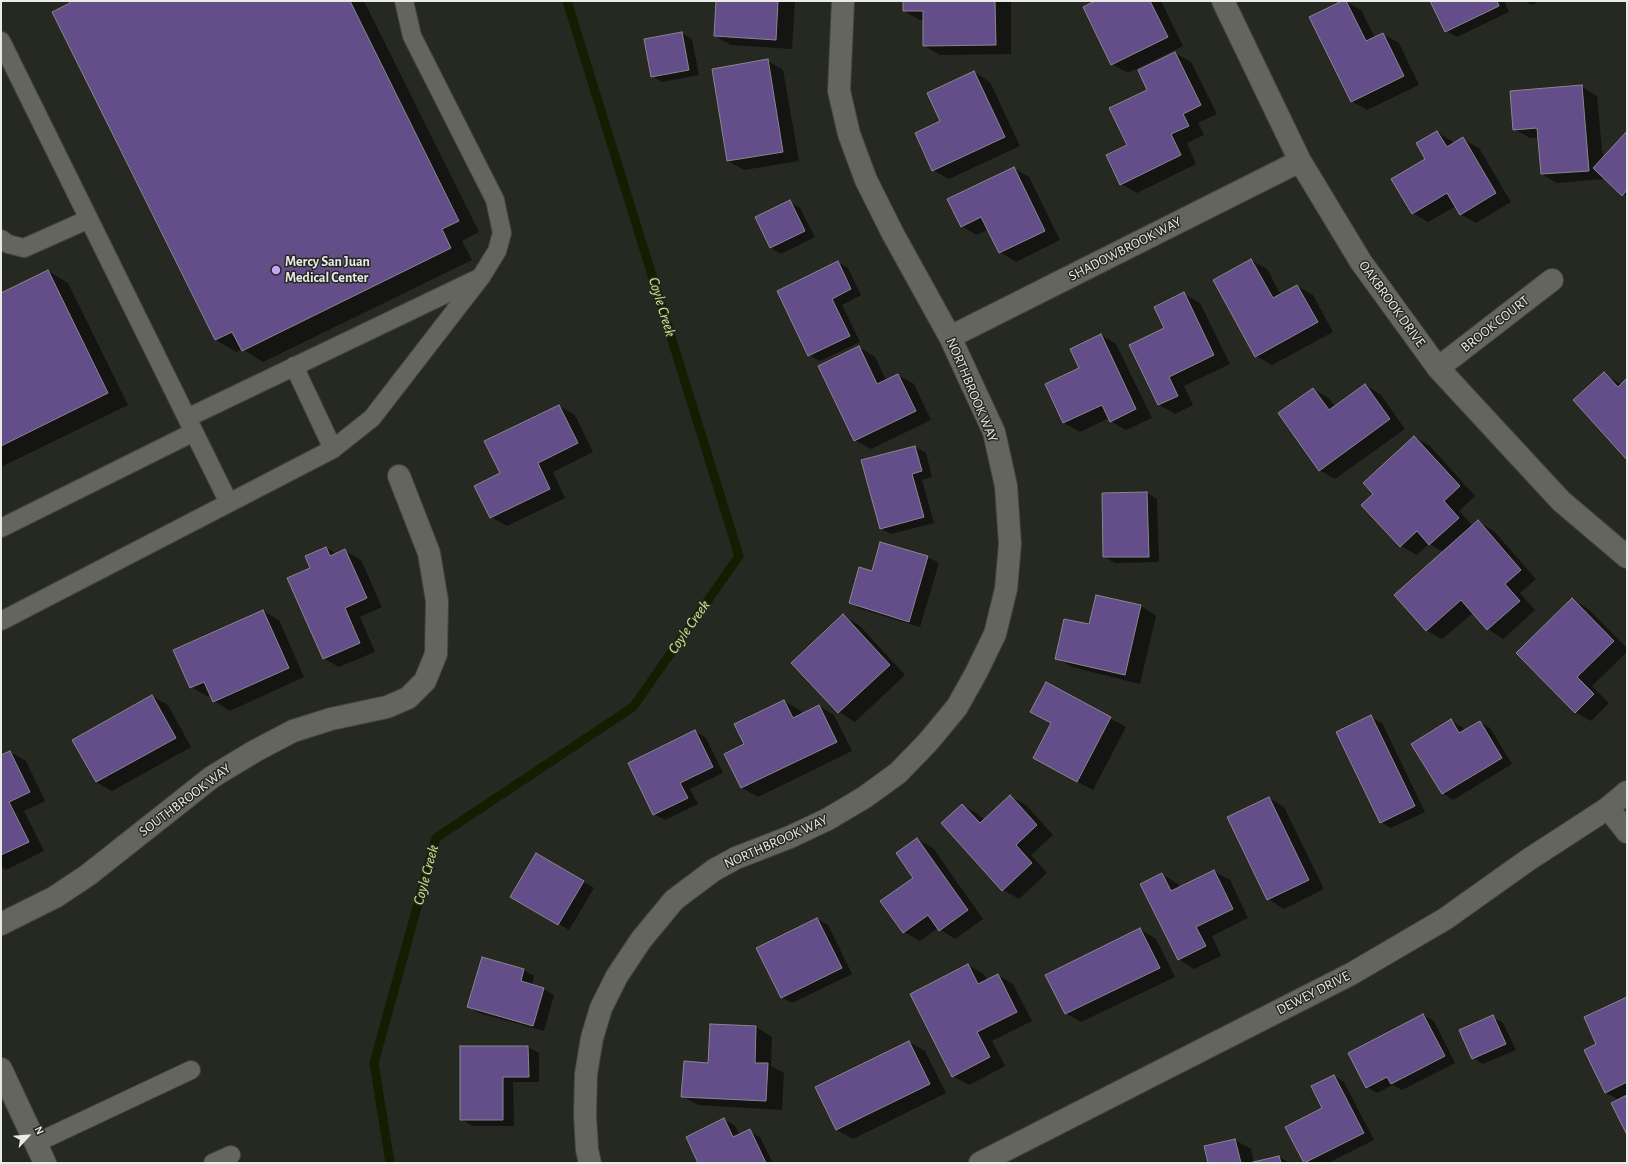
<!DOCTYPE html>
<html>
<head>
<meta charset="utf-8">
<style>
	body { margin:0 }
	#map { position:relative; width:1628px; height:1164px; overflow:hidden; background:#262822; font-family:"Alegreya Sans",sans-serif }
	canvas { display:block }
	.frame { position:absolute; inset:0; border:2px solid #e9ebe6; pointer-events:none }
	.north { position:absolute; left:8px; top:1116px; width:40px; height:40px; -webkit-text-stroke:3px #262822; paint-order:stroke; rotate:64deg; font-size:11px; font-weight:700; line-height:16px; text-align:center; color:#e9ebe6 }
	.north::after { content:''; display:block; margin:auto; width:14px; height:18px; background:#e9ebe6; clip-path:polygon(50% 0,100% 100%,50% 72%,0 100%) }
</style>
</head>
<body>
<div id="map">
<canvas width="1628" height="1164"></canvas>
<div class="frame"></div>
<div class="north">N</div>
</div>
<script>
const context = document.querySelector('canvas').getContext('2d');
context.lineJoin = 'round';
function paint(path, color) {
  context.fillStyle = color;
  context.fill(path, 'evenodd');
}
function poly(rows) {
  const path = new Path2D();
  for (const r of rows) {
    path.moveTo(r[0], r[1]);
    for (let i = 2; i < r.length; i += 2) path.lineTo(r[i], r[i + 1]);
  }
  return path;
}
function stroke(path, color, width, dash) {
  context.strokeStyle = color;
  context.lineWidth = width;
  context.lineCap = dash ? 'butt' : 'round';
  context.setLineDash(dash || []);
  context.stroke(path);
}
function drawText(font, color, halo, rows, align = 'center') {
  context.font = font + ' "Alegreya Sans",sans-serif';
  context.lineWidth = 3;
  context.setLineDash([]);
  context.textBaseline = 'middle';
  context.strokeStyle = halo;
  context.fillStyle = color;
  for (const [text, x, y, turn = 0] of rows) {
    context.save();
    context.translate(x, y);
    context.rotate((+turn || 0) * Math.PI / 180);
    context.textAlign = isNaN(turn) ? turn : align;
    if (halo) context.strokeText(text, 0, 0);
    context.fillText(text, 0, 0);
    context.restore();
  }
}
paint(poly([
	[70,1,364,1,479,232,462,241,472,260,263,362,242,349,236,352,216,340,54,12,71,3],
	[717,1,795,1,792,49,731,45,715,36],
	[904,1,1011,1,1011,54,940,55,924,46,924,20,920,20,904,11],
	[1098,1,1161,1,1183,46,1128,73,1112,64],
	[1344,1,1361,10,1375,38,1383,34,1399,43,1419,85,1367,110,1351,101],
	[1431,1,1504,1,1509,12,1457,37,1446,31],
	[1524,1,1540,1,1532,5],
	[681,33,692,39,699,75,662,82,652,76],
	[1175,53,1191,62,1217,114,1198,123,1204,135,1187,143,1196,164,1137,193,1121,184,1149,90],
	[768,61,783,70,799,161,744,170,728,161],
	[974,72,990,82,1020,146,949,179,933,170,942,121],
	[1581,86,1597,96,1603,159,1627,133,1627,197,1604,178,1604,179,1557,183,1542,174,1539,138,1530,138,1514,129],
	[1437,132,1453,142,1454,144,1463,139,1479,148,1511,202,1476,223,1460,214,1456,206,1428,222,1413,213,1427,159],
	[1014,168,1029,177,1060,240,1016,262,1000,252,989,229,977,235,961,226],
	[790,202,800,208,815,237,781,254,771,248],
	[1251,260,1267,269,1281,295,1297,286,1313,295,1333,332,1272,365,1256,356],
	[838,262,848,268,861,295,842,305,860,342,820,361,809,355],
	[48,271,68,283,128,405,1,467,1,294],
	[1184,294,1200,303,1230,364,1184,386,1193,405,1175,414,1159,405,1130,345,1165,328],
	[1101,335,1116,344,1152,418,1126,430,1110,421,1109,418,1080,432,1064,423,1046,385,1080,368],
	[859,347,875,357,886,380,898,375,914,384,931,420,871,449,855,440],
	[1604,374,1622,385,1627,380,1627,458],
	[1365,385,1381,395,1405,429,1335,479,1319,470,1313,389,1329,398,1335,407],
	[559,406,575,415,593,452,553,472,565,498,507,526,491,517,501,474],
	[1414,437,1430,446,1475,496,1459,511,1473,526,1478,522,1494,531,1536,579,1520,593,1535,610,1503,639,1488,629,1473,613,1442,639,1426,630,1444,552,1429,544,1417,555,1401,546,1375,494],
	[915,447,926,453,932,477,922,480,934,523,891,534,880,528],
	[1147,493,1157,499,1159,562,1115,563,1104,557],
	[881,543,928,557,939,563,920,627,861,609,850,603,872,572],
	[326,548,337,554,345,551,361,560,382,607,360,617,375,652,339,667,323,658],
	[1572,599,1588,609,1627,648,1627,652,1592,686,1609,703,1591,721,1575,712],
	[1141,606,1156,616,1140,684,1072,667,1056,658],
	[263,611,279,620,304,677,230,711,214,701,211,695,207,696,191,687],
	[843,616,859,625,905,675,855,722,839,712,793,663],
	[1046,684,1126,727,1093,790,1050,767,1052,723],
	[152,696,168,705,191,747,112,791,96,782],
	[784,701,800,710,802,714,819,706,834,715,852,751,758,797,742,788,726,754,745,744],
	[1371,717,1382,723,1425,812,1391,828,1381,822],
	[1451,721,1462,727,1465,731,1480,722,1490,728,1512,764,1453,800,1443,793],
	[695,731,706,738,723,773,690,789,698,804,665,820,654,814],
	[10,752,26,761,45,801,24,811,44,851,6,870,1,867,1,756],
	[1010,796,1026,805,1053,835,1031,855,1047,873,1019,899,1003,890,942,823,962,805,978,814,984,820],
	[1269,798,1284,807,1324,889,1284,909,1268,899],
	[917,839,933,848,983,919,955,939,938,928,920,941,904,932,914,878],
	[536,854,594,888,569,930,512,896],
	[1214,871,1230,880,1248,918,1212,936,1221,956,1194,969,1178,959,1162,874,1178,884,1180,888],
	[817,919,828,925,852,974,792,1003,781,997],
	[1140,929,1156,939,1175,977,1081,1022,1065,1013],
	[483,958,524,970,534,976,532,985,544,989,554,995,544,1031,479,1013,469,1007],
	[968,965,984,974,987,980,998,975,1013,984,1032,1021,992,1041,1005,1066,969,1085,953,1076],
	[1627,998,1627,1133,1619,1100,1605,1092,1597,1044],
	[1423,1015,1434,1021,1455,1063,1402,1090,1393,1085,1377,1093,1367,1087],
	[1493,1017,1503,1023,1516,1050,1483,1064,1473,1058],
	[711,1025,756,1027,772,1037,771,1066,784,1073,782,1110,698,1105,682,1096,709,1064],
	[909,1042,925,1051,946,1093,853,1139,837,1130],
	[461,1047,528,1047,539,1053,539,1082,513,1082,514,1126,472,1126,461,1119],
	[1334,1076,1344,1082,1374,1140,1328,1163,1305,1163,1287,1127,1323,1108],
	[724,1119,735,1126,740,1135,749,1131,760,1137,773,1163,699,1163],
	[1235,1140,1251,1149,1254,1163,1279,1157,1289,1163,1209,1163]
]), '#0007');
stroke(poly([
	[390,1163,374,1063,436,838,633,707,739,556,567,1]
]), '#141d00', 9);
const building = poly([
	[69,1,350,1,459,221,442,229,451,248,242,351,232,332,215,340,52,12,70,3,69,1],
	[716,1,778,1,776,40,714,36,716,1],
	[903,1,995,1,996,45,923,46,923,11,903,11,903,1],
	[1095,1,1150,1,1168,37,1111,65,1083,7,1095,1],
	[1342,1,1346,1,1366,41,1383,33,1404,76,1351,102,1309,17,1342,1],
	[1430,1,1497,1,1499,6,1445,32,1430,1],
	[682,32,689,70,651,77,644,39,682,32],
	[1175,52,1201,105,1183,114,1189,126,1171,134,1181,155,1120,185,1106,155,1127,145,1109,108,1147,90,1138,70,1175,52],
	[768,59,783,152,727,161,712,69,768,59],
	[974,71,1005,137,932,171,915,133,940,121,927,93,974,71],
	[1582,85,1589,171,1541,174,1537,128,1513,130,1510,91,1582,85],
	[1437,131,1447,147,1463,137,1496,193,1460,215,1447,193,1412,214,1391,179,1425,159,1416,143,1437,131],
	[1627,131,1627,190,1622,196,1593,168,1627,131],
	[1014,167,1045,231,999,253,981,217,961,227,947,199,1014,167],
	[790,200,805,231,770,248,755,217,790,200],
	[1251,259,1273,298,1297,285,1318,322,1255,357,1213,280,1251,259],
	[838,261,851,289,832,299,850,336,808,356,777,291,838,261],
	[48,270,108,393,1,446,1,293,48,270],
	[1184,292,1214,355,1169,377,1178,396,1158,405,1129,345,1164,328,1154,307,1184,292],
	[1101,334,1136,409,1110,422,1102,405,1063,423,1045,384,1079,368,1070,349,1101,334],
	[859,346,877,384,898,374,916,411,854,441,818,366,859,346],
	[1604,372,1618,387,1627,378,1627,460,1573,400,1604,372],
	[1365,384,1390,419,1319,471,1278,413,1313,388,1329,410,1365,384],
	[559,405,578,443,538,463,550,489,490,518,474,486,500,473,484,441,559,405],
	[1414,436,1460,486,1444,501,1459,518,1429,545,1417,531,1400,547,1361,505,1373,494,1363,483,1414,436],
	[915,446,922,471,912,474,924,517,880,529,861,460,915,446],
	[1147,492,1149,557,1103,557,1102,493,1147,492],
	[1478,520,1521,570,1505,584,1520,601,1487,630,1461,600,1426,631,1394,595,1478,520],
	[880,542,928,556,909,622,849,603,859,567,872,571,880,542],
	[326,547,330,556,345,549,367,598,345,608,360,643,323,659,287,578,310,568,305,556,326,547],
	[1096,595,1141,605,1125,675,1055,659,1064,619,1089,624,1096,595],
	[1572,598,1614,641,1577,677,1594,694,1575,713,1516,653,1572,598],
	[263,610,289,668,213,702,204,682,190,688,173,650,263,610],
	[843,614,890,665,838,713,791,663,843,614],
	[1046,682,1111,717,1077,782,1033,758,1051,723,1030,712,1046,682],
	[152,695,176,738,96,782,72,740,152,695],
	[784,700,793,718,819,705,837,742,741,788,724,754,744,744,734,724,784,700],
	[1371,715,1415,806,1380,823,1336,732,1371,715],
	[1451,719,1459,733,1480,721,1502,758,1442,794,1411,744,1451,719],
	[695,730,713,767,680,783,688,798,653,815,628,763,695,730],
	[10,751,30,792,9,802,29,842,1,855,1,755,10,751],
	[1010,795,1037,825,1016,845,1032,863,1002,891,941,823,962,804,980,823,1010,795],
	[1269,797,1309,880,1267,900,1227,817,1269,797],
	[917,838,968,910,939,931,928,915,903,933,880,901,913,878,896,853,917,838],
	[536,853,584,881,558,925,510,897,536,853],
	[1214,870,1233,909,1196,927,1206,946,1178,960,1140,884,1162,873,1171,891,1214,870],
	[817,918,842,968,781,998,756,948,817,918],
	[1140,928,1160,968,1065,1014,1045,975,1140,928],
	[482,957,524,969,521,981,544,988,533,1026,467,1007,482,957],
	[968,964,978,984,998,974,1017,1012,977,1032,990,1057,952,1077,910,994,968,964],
	[1627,997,1627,1082,1605,1093,1584,1050,1596,1044,1584,1017,1627,997],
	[1423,1014,1445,1056,1391,1084,1387,1077,1366,1088,1348,1053,1423,1014],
	[1493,1015,1506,1044,1472,1059,1459,1030,1493,1015],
	[710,1024,756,1026,755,1063,768,1063,766,1101,681,1097,684,1061,708,1063,710,1024],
	[909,1041,930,1084,836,1130,815,1087,909,1041],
	[460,1046,528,1046,529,1077,503,1077,503,1120,460,1120,460,1046],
	[1334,1075,1364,1133,1304,1163,1285,1127,1322,1108,1311,1086,1334,1075],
	[1627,1095,1627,1135,1611,1103,1627,1095],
	[724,1118,733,1137,750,1129,766,1163,698,1163,686,1137,724,1118],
	[1235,1139,1241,1163,1208,1163,1204,1146,1235,1139],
	[1279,1156,1281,1163,1249,1163,1279,1156]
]);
paint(building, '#644e89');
stroke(building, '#89868e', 1);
const service = poly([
	[1,41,229,503],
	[1,239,8,244,24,248,89,219],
	[294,366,333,449],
	[187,418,477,279],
	[1,528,194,432],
	[1,621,333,449,372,418,481,277,497,251,502,233,495,200,412,36,404,1],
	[36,1143,191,1070],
	[213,1163,231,1155]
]);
const minor = poly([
	[1223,1,1300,161,1361,262,1438,368,1561,501,1627,557],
	[950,337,1300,161],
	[1438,368,1552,280],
	[1608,808,1627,832],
	[1,924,55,897,88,875,212,777,255,751,293,731,331,719,387,707,408,698,425,681,436,654,437,601,429,553,399,476],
	[590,1163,587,1150,585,1115,586,1074,592,1038,601,1008,617,976,641,940,674,900,714,870,736,858,790,837,828,819,865,797,898,773,928,742,957,707,976,673,995,634,1006,589,1010,544,1006,486,994,432,950,337,893,234,866,180,849,134,839,91,843,1]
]);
const tertiary = poly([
	[1,1069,45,1163]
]);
const secondary = poly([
	[980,1163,1351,974,1445,919,1528,860,1608,808,1627,792]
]);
stroke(service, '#434540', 20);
stroke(minor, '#434540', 24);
stroke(tertiary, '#434540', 24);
stroke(secondary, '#434540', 24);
stroke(service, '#63655e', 18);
stroke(minor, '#63655e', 22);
stroke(tertiary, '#63655e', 22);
stroke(secondary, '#63655e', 22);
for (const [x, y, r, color] of [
	[276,270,5,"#c2a7f2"]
]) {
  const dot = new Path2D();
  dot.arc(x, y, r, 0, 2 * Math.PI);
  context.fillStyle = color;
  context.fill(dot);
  stroke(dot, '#262822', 1.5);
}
drawText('14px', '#e9ebe6', '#262822', [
	["SHADOWBROOK WAY",1125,249,-27],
	["OAKBROOK DRIVE",1392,304,54],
	["BROOK COURT",1495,324,-38],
	["NORTHBROOK WAY",972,390,67],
	["SOUTHBROOK WAY",185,800,-37],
	["NORTHBROOK WAY",776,842,-24],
	["DEWEY DRIVE",1313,993,-27]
]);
drawText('bold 14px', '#e9ebe6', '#262822', [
	["Mercy San Juan",285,262],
	["Medical Center",285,278]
], 'left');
drawText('italic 15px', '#ccea8a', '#262822', [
	["Coyle Creek",662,307,73],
	["Coyle Creek",689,627,-55],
	["Coyle Creek",426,875,-75]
]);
</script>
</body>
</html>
